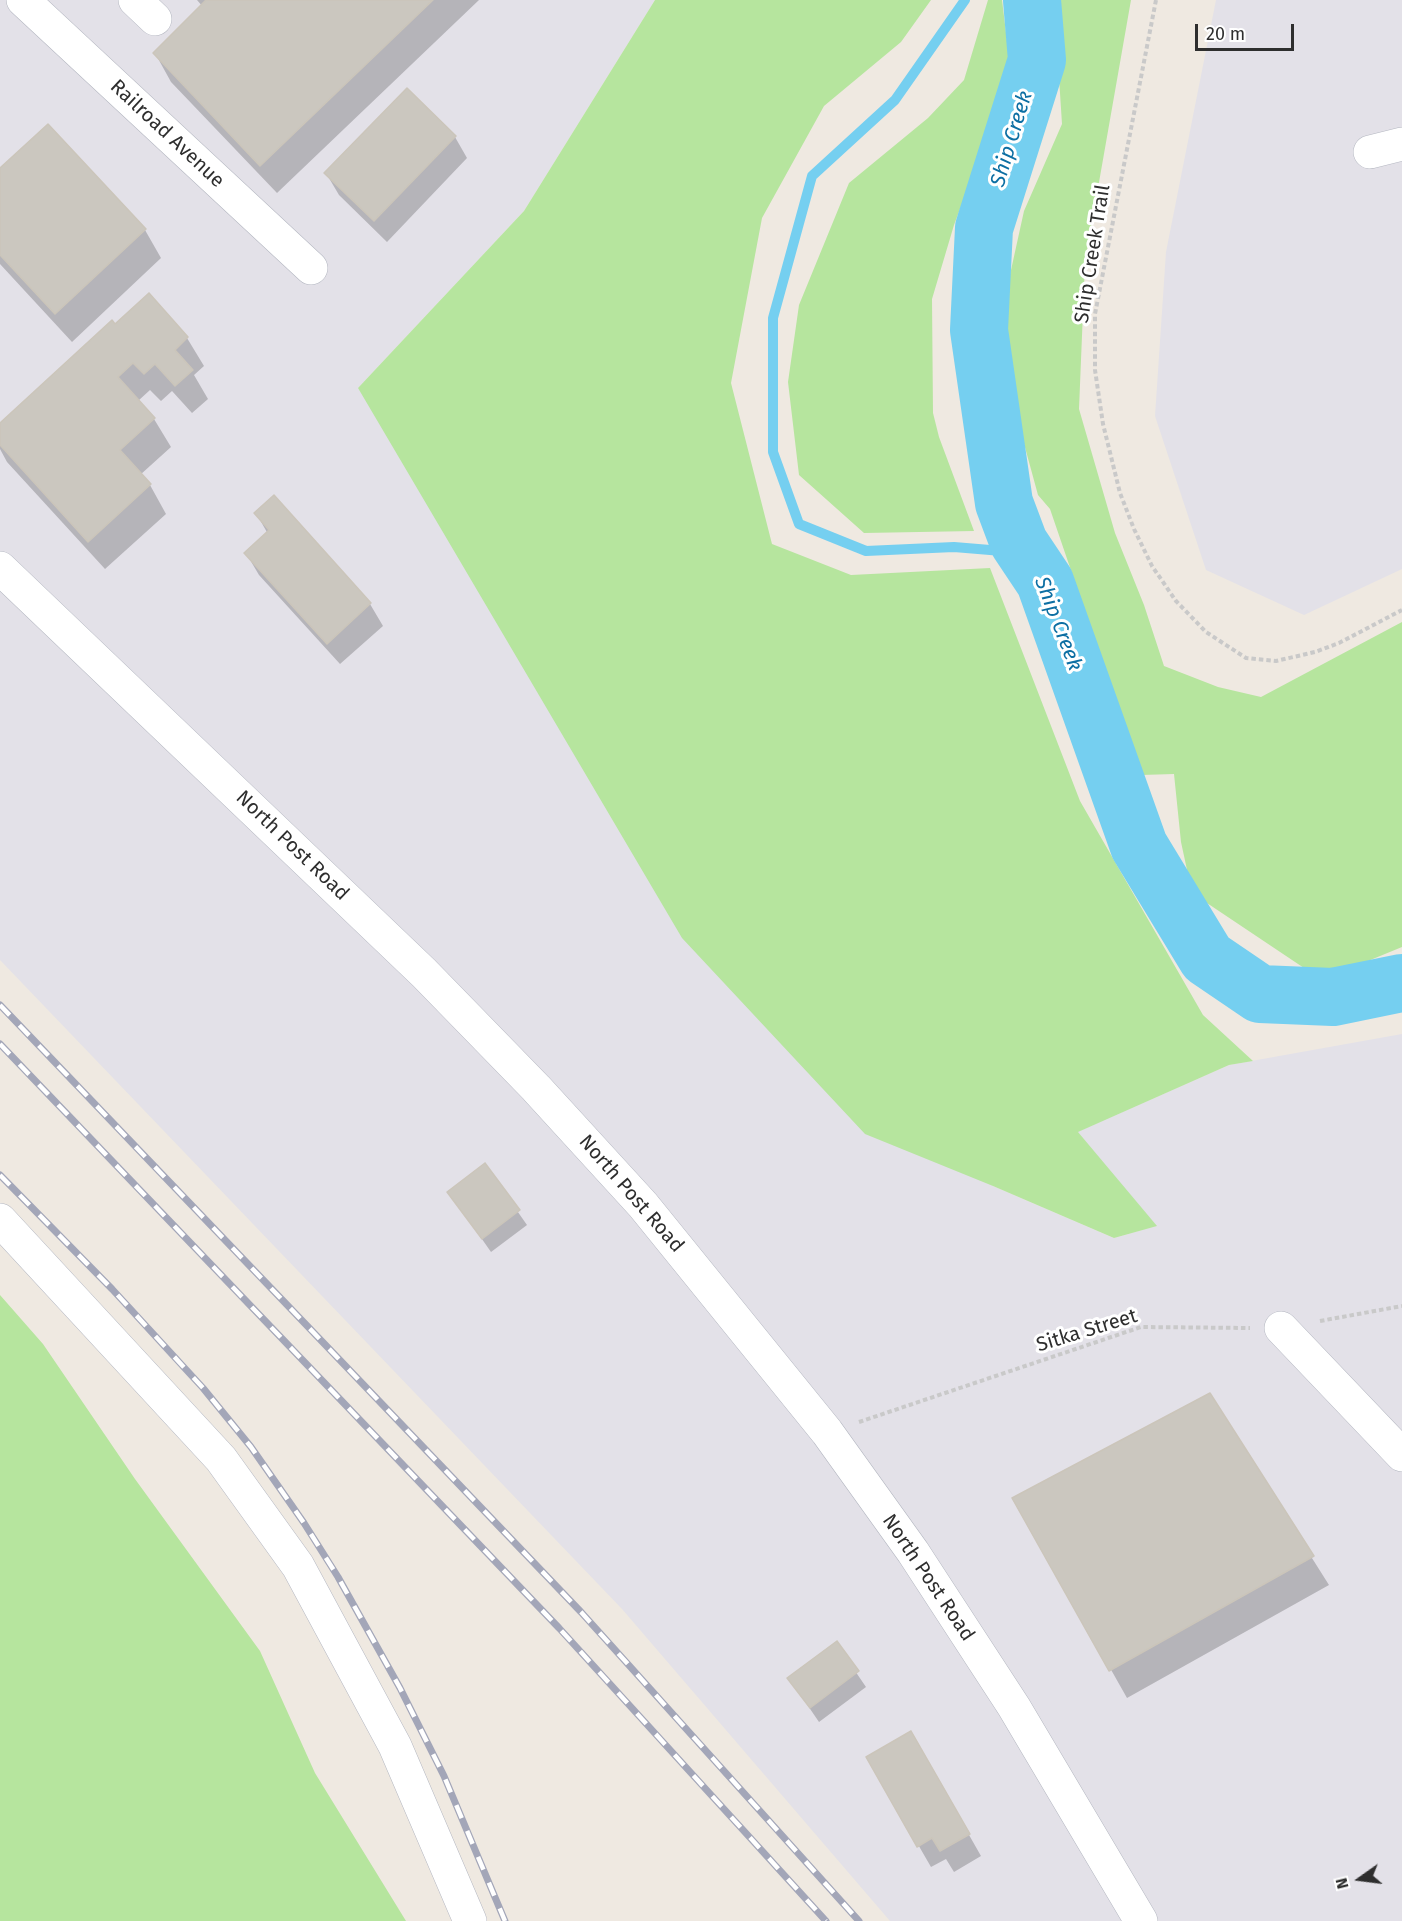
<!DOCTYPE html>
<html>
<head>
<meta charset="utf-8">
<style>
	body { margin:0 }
	#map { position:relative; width:1402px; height:1921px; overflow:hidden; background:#efe9e1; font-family:"Fira Sans",sans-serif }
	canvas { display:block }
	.north { position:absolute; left:1330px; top:1849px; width:60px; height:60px; -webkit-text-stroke:4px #fff; paint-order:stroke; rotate:256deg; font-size:16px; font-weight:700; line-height:24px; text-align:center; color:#2e2e2e }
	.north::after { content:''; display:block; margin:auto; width:21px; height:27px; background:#2e2e2e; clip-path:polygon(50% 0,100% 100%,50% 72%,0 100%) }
	.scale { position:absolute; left:1195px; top:24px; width:99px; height:27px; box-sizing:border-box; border:3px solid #2e2e2e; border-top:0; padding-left:8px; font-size:18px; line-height:21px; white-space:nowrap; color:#2e2e2e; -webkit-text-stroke:4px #fff; paint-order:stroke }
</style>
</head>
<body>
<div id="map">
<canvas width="1402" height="1921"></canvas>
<div class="north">N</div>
<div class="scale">20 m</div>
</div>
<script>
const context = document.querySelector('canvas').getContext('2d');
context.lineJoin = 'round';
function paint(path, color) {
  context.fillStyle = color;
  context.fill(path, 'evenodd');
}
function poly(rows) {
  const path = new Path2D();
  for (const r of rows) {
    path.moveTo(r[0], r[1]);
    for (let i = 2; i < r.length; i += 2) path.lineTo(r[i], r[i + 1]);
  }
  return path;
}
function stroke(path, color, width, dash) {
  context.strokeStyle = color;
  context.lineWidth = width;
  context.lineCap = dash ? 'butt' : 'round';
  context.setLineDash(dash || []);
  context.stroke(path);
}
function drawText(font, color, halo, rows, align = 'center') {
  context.font = font + ' "Fira Sans",sans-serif';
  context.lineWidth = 6;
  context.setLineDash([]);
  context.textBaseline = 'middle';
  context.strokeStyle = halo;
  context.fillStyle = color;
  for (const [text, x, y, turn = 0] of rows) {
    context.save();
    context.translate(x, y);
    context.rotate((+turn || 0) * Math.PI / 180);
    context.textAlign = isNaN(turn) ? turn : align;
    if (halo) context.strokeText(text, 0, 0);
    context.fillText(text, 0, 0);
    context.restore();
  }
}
paint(poly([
	[0,0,655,0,524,211,358,388,993,1186,1114,1238,1156,1226,1077,1132,1229,1065,1402,1034,1402,1921,890,1921,622,1609,0,960],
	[1216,0,1402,0,1402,569,1304,615,1206,570,1155,416,1166,252]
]), '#e3e1e8');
paint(poly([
	[655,0,931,0,901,42,824,106,762,218,731,383,772,544,851,575,990,568,1080,801,1203,1015,1253,1061,1229,1065,1078,1132,1157,1226,1114,1238,993,1186,865,1134,682,938,358,388,524,211],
	[988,0,1002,0,1011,73,954,225,932,299,933,413,939,437,974,531,864,533,799,475,788,382,799,305,849,183,928,118,964,80],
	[1054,0,1131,0,1085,262,1079,409,1115,533,1144,605,1164,666,1218,687,1261,697,1402,622,1402,947,1346,970,1304,968,1192,893,1181,842,1174,774,1141,775,1050,509,1038,495,1017,418,1002,311,1024,211,1062,124],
	[0,1295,43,1344,135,1479,260,1651,315,1773,406,1921,0,1921]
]), '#b6e59e');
paint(poly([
	[197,0,479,0,277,193,171,82,155,53,203,7],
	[48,126,145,230,161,258,72,342,0,264,0,170],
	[455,137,467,158,387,242,339,195,326,173],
	[148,295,187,338,204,366,194,375,208,399,192,413,172,391,161,401,150,390,138,401,154,419,171,447,140,475,150,485,166,514,105,569,7,462,0,449,0,425],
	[273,497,370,604,383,626,340,664,259,575,246,553,268,534,256,513],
	[485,1165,527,1225,491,1252,449,1192],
	[1209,1395,1329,1585,1127,1698,1014,1498],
	[836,1643,866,1687,819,1722,789,1678],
	[911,1733,981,1856,954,1872,946,1859,931,1867,868,1758]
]), '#0003');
stroke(poly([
	[965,0,895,100,812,176,773,318,773,452,799,524,866,551,954,547,1026,553]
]), '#75cff0', 10);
stroke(poly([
	[1032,0,1037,60,984,228,979,330,1004,503,1019,543,1045,582,1139,846,1207,958,1260,994,1333,997,1402,983]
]), '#75cff0', 58);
const building = poly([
	[206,0,433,0,260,166,153,53,206,0],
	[407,88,456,136,374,221,324,173,407,88],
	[48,124,146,229,55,314,0,255,0,168,48,124],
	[149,293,188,337,175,350,193,370,175,386,155,364,144,374,133,363,118,377,155,418,120,450,151,484,88,542,0,445,0,423,112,320,115,324,149,293],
	[274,495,371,603,327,644,244,553,269,530,254,513,274,495],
	[485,1163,520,1210,482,1239,447,1192,485,1163],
	[1210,1393,1314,1556,1109,1671,1012,1498,1210,1393],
	[837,1641,859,1671,810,1708,787,1678,837,1641],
	[911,1731,970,1834,940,1851,932,1838,917,1847,866,1757,911,1731]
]);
paint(building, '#cbc7bf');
stroke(building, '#cbc5ba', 1.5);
const minor = poly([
	[23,0,311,268],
	[135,0,155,19],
	[1370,152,1402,144],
	[0,568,424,973,536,1088,643,1205,827,1432,913,1552,1014,1707,1141,1921],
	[0,1220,221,1459,298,1566,395,1746,470,1921],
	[1281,1328,1402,1455]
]);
stroke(minor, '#b4b7c1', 34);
stroke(poly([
	[1156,0,1095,314,1095,370,1103,424,1120,493,1134,529,1152,566,1176,601,1206,632,1246,658,1276,661,1315,652,1339,643,1402,610],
	[1320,1321,1402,1306],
	[859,1422,1141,1327,1250,1328]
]), '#c9c9c9', 4, [4.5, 3]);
stroke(minor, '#fff', 33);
const rail = poly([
	[0,1005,581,1612,859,1921],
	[0,1044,559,1628,826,1921],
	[0,1175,112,1289,203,1388,251,1447,304,1523,338,1577,400,1688,444,1776,505,1921]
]);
stroke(rail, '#a3a6b8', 7);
stroke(rail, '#fff', 4.5, [14]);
drawText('20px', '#2e2e2e', '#fff', [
	["Railroad Avenue",167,134,43],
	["Ship Creek Trail",1093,254,-81],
	["North Post Road",292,846,44],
	["North Post Road",631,1194,49],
	["Sitka Street",1087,1331,-17],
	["North Post Road",928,1578,56]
]);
drawText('italic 21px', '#0d6fa3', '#fff', [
	["Ship Creek",1012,139,-73],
	["Ship Creek",1058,624,69]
]);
</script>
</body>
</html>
